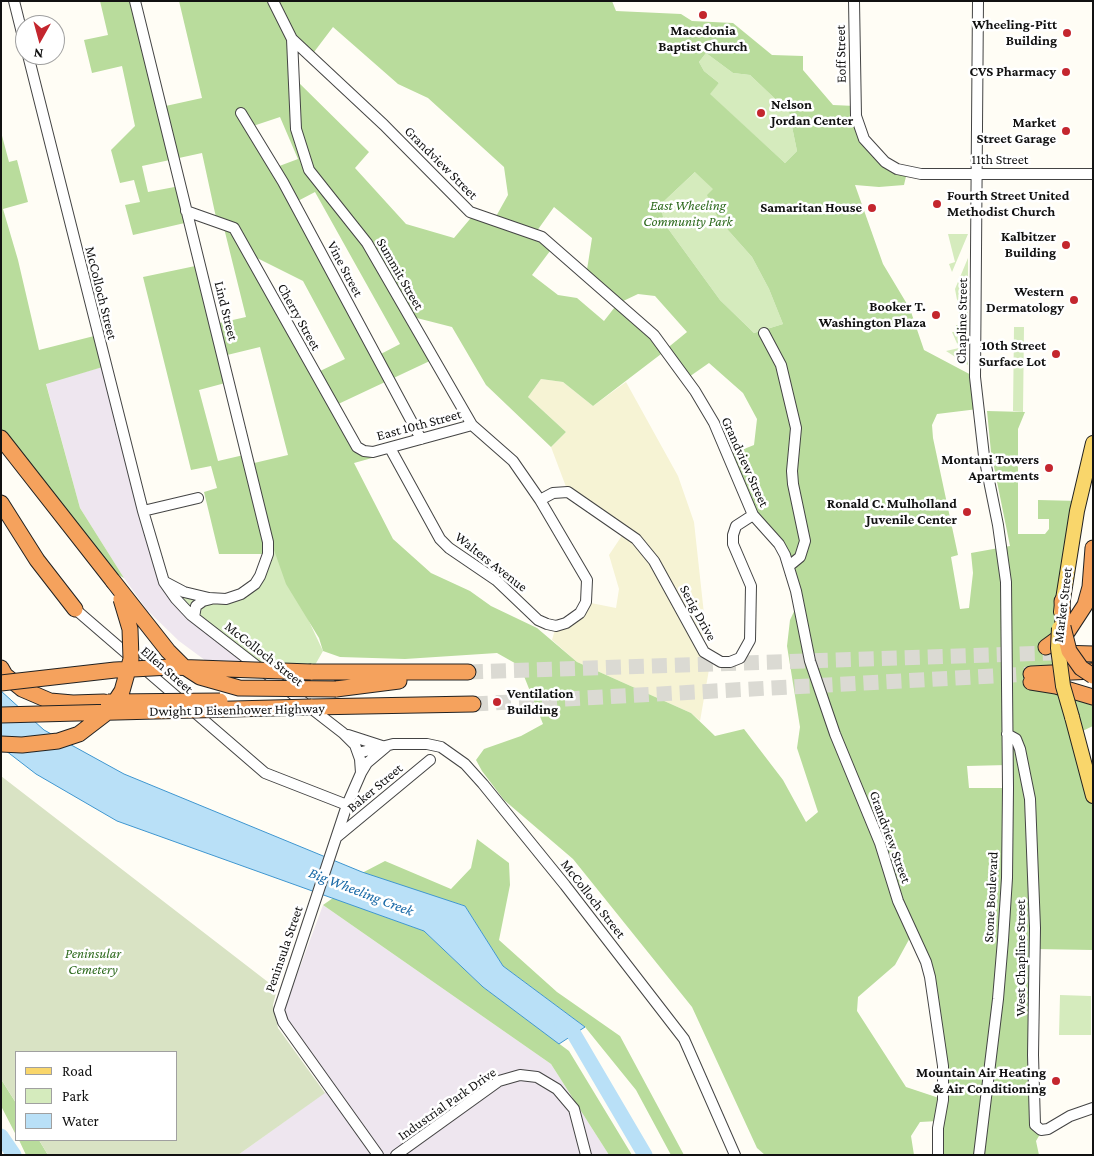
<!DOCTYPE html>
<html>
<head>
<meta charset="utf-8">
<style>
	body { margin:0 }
	#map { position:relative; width:1094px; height:1156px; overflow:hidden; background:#fffdf5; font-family:"Crimson Pro",serif }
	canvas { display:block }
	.frame { position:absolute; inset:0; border:2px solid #111; pointer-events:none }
	.legend { position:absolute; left:15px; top:1051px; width:162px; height:90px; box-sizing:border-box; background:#fff; border:1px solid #a0a0a0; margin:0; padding:6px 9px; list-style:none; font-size:15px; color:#111 }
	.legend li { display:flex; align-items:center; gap:10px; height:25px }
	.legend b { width:25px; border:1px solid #a0a0a0 }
	.north { position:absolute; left:15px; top:15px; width:50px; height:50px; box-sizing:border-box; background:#fff; border:1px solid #a0a0a0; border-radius:50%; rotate:187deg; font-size:14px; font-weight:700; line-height:20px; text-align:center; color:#111 }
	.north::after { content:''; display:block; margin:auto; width:18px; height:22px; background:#c4262e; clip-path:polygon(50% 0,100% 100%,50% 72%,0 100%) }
</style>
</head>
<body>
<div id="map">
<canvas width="1094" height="1156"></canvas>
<div class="frame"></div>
<ul class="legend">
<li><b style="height:6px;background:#f9d66b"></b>Road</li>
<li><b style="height:14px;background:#d5ebbd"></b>Park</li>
<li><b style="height:14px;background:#b9e0f7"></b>Water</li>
</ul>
<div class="north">N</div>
</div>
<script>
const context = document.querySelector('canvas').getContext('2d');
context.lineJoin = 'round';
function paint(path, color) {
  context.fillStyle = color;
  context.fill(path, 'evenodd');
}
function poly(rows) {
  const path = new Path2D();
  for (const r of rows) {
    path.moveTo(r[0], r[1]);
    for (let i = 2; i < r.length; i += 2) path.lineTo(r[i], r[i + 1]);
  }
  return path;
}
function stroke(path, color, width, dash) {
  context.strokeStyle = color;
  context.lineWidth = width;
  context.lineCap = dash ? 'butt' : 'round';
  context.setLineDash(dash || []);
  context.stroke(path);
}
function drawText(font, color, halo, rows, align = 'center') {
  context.font = font + ' "Crimson Pro",serif';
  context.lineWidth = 5;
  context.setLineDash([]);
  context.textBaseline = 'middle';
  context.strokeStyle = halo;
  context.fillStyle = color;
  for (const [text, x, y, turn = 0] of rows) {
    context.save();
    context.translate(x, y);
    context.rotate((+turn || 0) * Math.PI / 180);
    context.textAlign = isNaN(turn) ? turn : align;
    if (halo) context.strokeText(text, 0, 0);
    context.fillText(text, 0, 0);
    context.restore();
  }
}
paint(poly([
	[106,366,164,582,265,669,217,669,179,641,147,610,124,578,80,508,46,383],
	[323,905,551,1064,609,1155,238,1155,335,1085,283,1013]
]), '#eee6ef');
paint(poly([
	[541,379,563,382,593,406,626,382,678,476,694,522,704,614,702,650,711,658,700,721,691,713,577,662,552,640,556,626,586,602,616,608,619,589,609,555,625,531,568,492,551,447,566,432,528,397]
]), '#f6f3d4');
paint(poly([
	[706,53,733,73,750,75,789,112,797,151,785,163,709,94,719,83,704,71,699,62],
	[710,158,719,220,752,257,769,289,783,324,754,333,720,300,664,223,661,204],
	[948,234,968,234,952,272,949,264,955,262],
	[968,258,968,316,960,316,955,289],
	[956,325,968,325,968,365,946,351,959,348,952,332,956,332],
	[1014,327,1024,327,1023,412,1013,411],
	[266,530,323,651,311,672,265,669,191,615,175,588,230,598,260,576],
	[1060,995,1091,996,1091,1035,1059,1035]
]), '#d5ebbd');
paint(poly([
	[100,1,135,1,161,107,202,98,179,1,612,1,616,11,681,14,692,21,733,23,772,55,803,56,803,70,833,105,855,106,871,149,907,172,904,185,879,187,855,185,883,264,910,309,924,350,975,377,978,409,937,414,932,425,933,438,958,555,951,557,960,609,969,608,973,573,971,553,1010,546,991,452,987,411,1025,412,1018,429,1018,534,1045,534,1049,529,1049,519,1038,519,1038,500,1079,501,1062,601,1063,686,1093,697,1093,726,1076,734,1093,796,1093,950,1035,949,1034,1121,1043,1129,1036,1141,1039,1155,938,1155,938,1121,920,1122,911,1136,914,1155,765,1155,757,1148,692,1007,573,859,504,800,482,771,476,760,484,749,521,736,543,724,520,666,497,653,405,659,340,657,323,651,319,638,286,584,268,533,268,554,219,554,204,492,217,488,211,466,191,470,143,277,200,265,215,324,246,317,223,224,217,222,202,153,142,166,148,192,180,186,189,222,133,235,125,205,140,202,134,180,120,183,111,150,135,126,122,66,92,73,84,40,108,35],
	[333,27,398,84,428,98,504,167,508,195,494,220,475,213,454,238,406,224,355,168,369,152,294,78,293,40,311,56],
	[706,53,733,73,750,75,789,112,797,151,785,163,710,94,719,83,704,71,699,62],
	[280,117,298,159,274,168,250,127],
	[695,172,713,189,707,195,719,220,752,257,769,289,783,324,754,333,720,300,664,223,661,204],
	[315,192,400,344,377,356,294,203],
	[554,207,592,238,586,276,618,303,604,321,577,298,558,295,532,275,553,247,534,235],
	[249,254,303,281,345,359,316,373],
	[638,294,655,296,687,332,665,350,619,303],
	[409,316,452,327,486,385,551,447,566,432,528,397,541,379,563,382,593,406,665,351,686,379,709,363,743,393,757,419,754,445,729,455,753,515,789,566,798,603,790,620,787,646,800,727,797,748,818,812,806,822,783,780,744,729,715,736,691,713,577,662,537,628,491,606,470,591,431,573,393,539,354,463,372,458,373,452,357,447,334,406,434,359],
	[260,347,288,455,250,464,248,454,218,461,199,390,229,382,223,356],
	[1007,765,1008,788,969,788,967,766],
	[912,934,930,977,942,1099,906,1087,857,1011,858,997,895,965],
	[1,132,9,162,17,160,28,202,3,209,18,260,39,350,98,335,106,366,46,384,80,508,124,578,99,563,1,438],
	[477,839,509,863,510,885,499,940,557,992,620,1036,684,1155,671,1155,636,1090,585,1027,503,966,465,906,362,873,385,861,451,889,471,868],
	[333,898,424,931,483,987,569,1051,632,1155,609,1155,551,1064,323,905],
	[1,1079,16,1103,16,1135,1,1106],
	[19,1140,39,1140,48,1155,26,1155]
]), '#b9dc9c');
paint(poly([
	[1,776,277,989,273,1005,278,1028,325,1093,238,1155,48,1155,39,1140,176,1140,176,1052,16,1052,16,1103,1,1079]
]), '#d9e3c4');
const water = poly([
	[1,691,44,730,124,774,362,872,465,906,503,966,585,1027,559,1044,483,987,424,931,117,821,36,774,1,747,1,691]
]);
paint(water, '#b9e0f7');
stroke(water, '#3f96cf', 1);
stroke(poly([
	[561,1021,571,1029,645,1155],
	[1,1136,14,1155]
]), '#b9e0f7', 15);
stroke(poly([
	[468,672,1052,653],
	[473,704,1031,674]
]), '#dbdad3', 15, [15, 8]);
const minor = poly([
	[14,1,25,45],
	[135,1,268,542,268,554,260,576,255,584,241,594,226,599,209,598,184,592,165,582],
	[273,1,292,39,384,125,470,212,542,237,654,335,695,391,714,423,753,515,779,544,785,555,796,591,810,661,835,734,880,843,898,901,926,962,930,977,943,1066,943,1100,938,1128,938,1155],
	[854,1,856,116,864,139,885,162,897,169,921,174,1093,174],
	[978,1,975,377,984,456,998,525,1006,582,1008,788,1007,878,1003,940,998,999,979,1155],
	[292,39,296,129,309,170,367,243,472,425,513,461,540,500,587,580,586,602,580,613,566,623,556,626,547,624,538,620,496,580,449,548,440,539,390,448],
	[28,55,143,511,164,582,176,599,191,615,343,733,355,745,360,759,361,773,347,805,279,1010,283,1022,378,1155],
	[241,113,283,182,421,439],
	[186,211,234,228,357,447,364,451,373,452,472,425],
	[764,333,781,365,796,428,792,471,793,484,805,541,800,557,789,566],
	[540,500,553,493,568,492,636,539,654,561,704,652,721,662,730,662,740,658,750,640,751,586,733,544,733,535,736,526,753,515],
	[143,511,198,498],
	[75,609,265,773,347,805],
	[194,617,196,606,203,601,211,599],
	[1007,734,1016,739,1020,749,1030,799,1035,928,1033,1055,1035,1125,1041,1130,1048,1129,1070,1116,1093,1108],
	[348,735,382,746],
	[358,753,393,744,427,744,441,747,465,764,483,784,565,885,684,1039,735,1155],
	[361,773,367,763,386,747],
	[337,837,430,760],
	[396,1155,499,1081,520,1075,537,1077,557,1089,574,1109,586,1155]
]);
const major = poly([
	[1061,612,1077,511,1093,443],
	[1072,717,1093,796]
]);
const highway = poly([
	[1,438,113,581],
	[1,503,37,560,75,609],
	[1062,601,1063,627],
	[1046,647,1068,631,1085,605,1090,587,1093,548],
	[1059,653,1093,654],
	[1,668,5,675,22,689,50,701,73,703,104,702],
	[311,672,468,672],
	[1031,674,1093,671],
	[1031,682,1056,686,1093,697],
	[336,689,399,681],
	[311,707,473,704]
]);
stroke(minor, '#444', 12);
stroke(major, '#222', 16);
stroke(highway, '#222', 17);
stroke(minor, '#fff', 10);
stroke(major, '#f9d66b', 14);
stroke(highway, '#f5a25d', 15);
const majorBridge = poly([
	[1059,628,1058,648,1063,686,1072,717]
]);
const highwayBridge = poly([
	[113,581,168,651,183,666,200,677,239,688,336,689],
	[1063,627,1069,651,1081,668,1093,676],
	[1,683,115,670,170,667,311,672],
	[108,702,220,701],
	[1,715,311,707],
	[1,744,22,745,58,741,79,734,109,711,122,691,131,659,130,629,121,599]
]);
stroke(majorBridge, '#222', 16, []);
stroke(highwayBridge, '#222', 17, []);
stroke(majorBridge, '#f9d66b', 14);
stroke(highwayBridge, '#f5a25d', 15);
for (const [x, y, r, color] of [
	[703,15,5,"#c4262e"],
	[1067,33,5,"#c4262e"],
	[1066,72,5,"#c4262e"],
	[761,113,5,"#c4262e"],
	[1066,131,5,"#c4262e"],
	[937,204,5,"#c4262e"],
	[872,208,5,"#c4262e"],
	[1066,245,5,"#c4262e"],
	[1074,300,5,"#c4262e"],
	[936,315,5,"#c4262e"],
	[1056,354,5,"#c4262e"],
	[1049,468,5,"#c4262e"],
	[967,512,5,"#c4262e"],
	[497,702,5,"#c4262e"],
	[1056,1081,5,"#c4262e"]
]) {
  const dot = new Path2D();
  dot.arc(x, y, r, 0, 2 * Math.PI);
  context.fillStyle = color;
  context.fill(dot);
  stroke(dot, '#fff', 2);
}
drawText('bold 14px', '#111', '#fff', [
	["Wheeling-Pitt",1057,25],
	["Building",1057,41],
	["Macedonia",703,31,"center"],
	["Baptist Church",703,47,"center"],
	["CVS Pharmacy",1056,72],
	["Nelson",771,105,"left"],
	["Jordan Center",771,121,"left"],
	["Market",1056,123],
	["Street Garage",1056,139],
	["Fourth Street United",947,196,"left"],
	["Methodist Church",947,212,"left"],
	["Samaritan House",862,208],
	["Kalbitzer",1056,237],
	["Building",1056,253],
	["Western",1064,292],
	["Dermatology",1064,308],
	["Booker T.",926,307],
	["Washington Plaza",926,323],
	["10th Street",1046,346],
	["Surface Lot",1046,362],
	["Montani Towers",1039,460],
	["Apartments",1039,476],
	["Ronald C. Mulholland",957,504],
	["Juvenile Center",957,520],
	["Ventilation",507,694,"left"],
	["Building",507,710,"left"],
	["Mountain Air Heating",1046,1073],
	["& Air Conditioning",1046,1089]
], 'right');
drawText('14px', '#111', '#fff', [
	["Eoff Street",841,54,-91],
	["11th Street",1000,160],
	["Grandview Street",441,163,45],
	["Vine Street",345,269,62],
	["Summit Street",400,274,60],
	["McColloch Street",101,293,76],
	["Lind Street",226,311,76],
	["Cherry Street",299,317,61],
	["Chapline Street",962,321,-89],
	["East 10th Street",419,425,-15],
	["Grandview Street",745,462,66],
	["Walters Avenue",491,562,38],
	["Market Street",1063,605,-83],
	["Serig Drive",698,613,61],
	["McColloch Street",264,654,38],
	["Ellen Street",167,670,41],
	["Dwight D Eisenhower Highway",237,710,-1],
	["Baker Street",375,788,-40],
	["Grandview Street",890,837,70],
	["Stone Boulevard",991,897,-87],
	["McColloch Street",593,899,52],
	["Peninsula Street",284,949,-71],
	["West Chapline Street",1021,958,-90],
	["Industrial Park Drive",447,1104,-35]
]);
drawText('italic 14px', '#2f6b1f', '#fff', [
	["East Wheeling",688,206],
	["Community Park",688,222],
	["Peninsular",93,954],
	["Cemetery",93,970]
]);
drawText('italic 15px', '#1768a6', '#fff', [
	["Big Wheeling Creek",361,892,21]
]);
</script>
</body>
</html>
